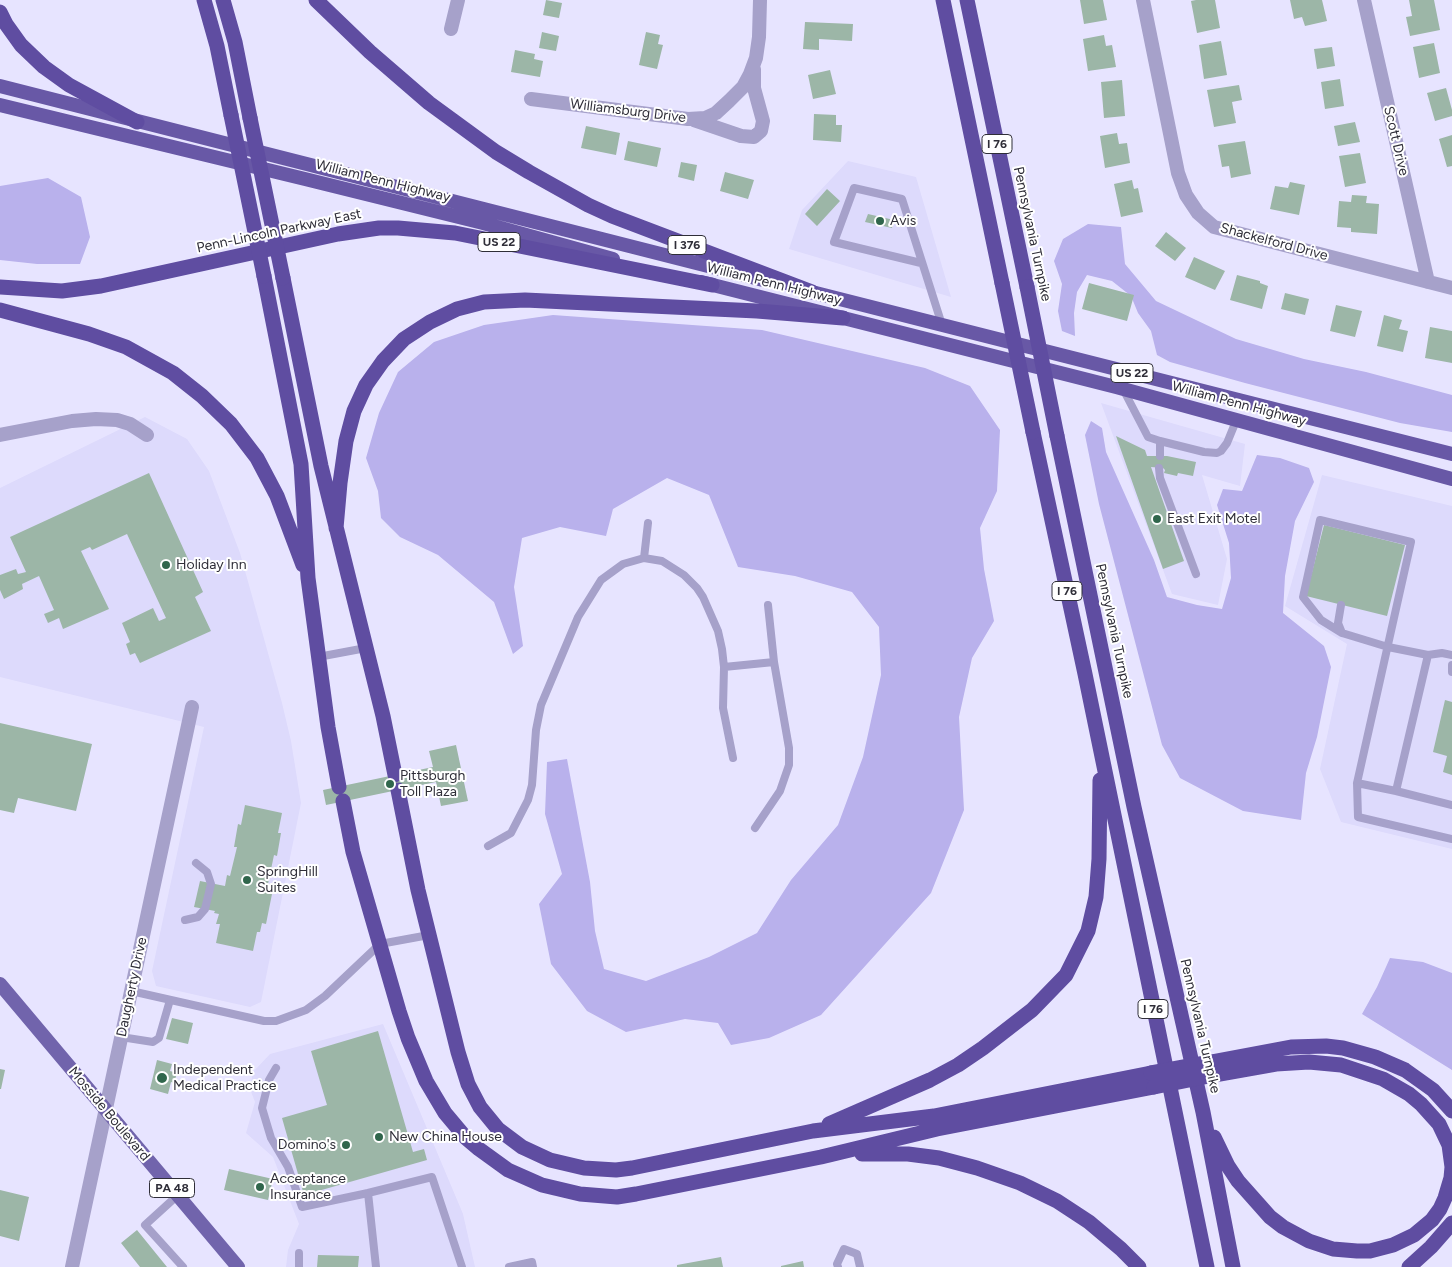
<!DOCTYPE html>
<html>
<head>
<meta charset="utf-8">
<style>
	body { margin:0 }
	canvas { display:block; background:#e7e4ff }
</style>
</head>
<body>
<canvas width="1452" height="1267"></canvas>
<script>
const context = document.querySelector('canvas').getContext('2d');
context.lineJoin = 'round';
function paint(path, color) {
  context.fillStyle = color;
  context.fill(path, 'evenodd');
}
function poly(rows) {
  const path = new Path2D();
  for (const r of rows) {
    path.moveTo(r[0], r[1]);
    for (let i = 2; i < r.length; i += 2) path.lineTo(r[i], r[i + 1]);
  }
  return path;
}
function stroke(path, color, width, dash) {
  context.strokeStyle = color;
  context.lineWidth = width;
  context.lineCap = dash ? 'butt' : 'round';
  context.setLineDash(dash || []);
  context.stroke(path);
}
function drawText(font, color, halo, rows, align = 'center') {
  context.font = font + ' Figtree,sans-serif';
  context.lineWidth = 4;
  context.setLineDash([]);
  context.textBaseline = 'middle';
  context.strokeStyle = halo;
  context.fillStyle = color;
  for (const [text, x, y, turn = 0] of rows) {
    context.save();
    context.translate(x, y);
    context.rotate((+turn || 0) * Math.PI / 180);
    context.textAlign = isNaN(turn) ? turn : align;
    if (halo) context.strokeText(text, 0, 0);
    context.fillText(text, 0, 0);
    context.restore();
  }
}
paint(poly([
	[848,161,916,177,951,297,789,249,802,210],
	[1101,403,1245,444,1240,486,1202,475,1227,559,1218,605,1172,594],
	[145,417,187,439,209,471,240,553,282,703,291,741,301,803,261,1002,250,1007,156,986,152,971,204,727,0,677,0,488],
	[1322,475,1452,506,1452,849,1341,822,1320,769,1347,644,1285,606],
	[383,1024,463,1214,475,1267,286,1267,288,1250,299,1224,273,1157,246,1133,255,1102,250,1089,253,1072,270,1054]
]), '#dddafc');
paint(poly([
	[48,178,81,197,90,237,80,264,37,264,0,260,0,186],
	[1088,224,1121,227,1125,264,1156,301,1236,339,1304,359,1366,372,1452,395,1452,432,1400,423,1245,383,1170,362,1157,355,1151,331,1138,313,1131,296,1112,281,1087,275,1077,292,1074,313,1075,336,1062,331,1058,311,1062,284,1054,261,1063,239],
	[553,315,762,330,925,368,970,386,1000,430,997,491,980,528,984,569,994,621,972,658,959,717,964,810,931,893,821,1015,769,1038,731,1045,718,1023,685,1019,626,1032,587,1011,551,964,539,904,562,874,545,814,547,762,567,759,590,882,595,931,604,969,646,981,709,957,757,933,791,880,838,825,863,757,881,675,879,627,852,592,795,576,738,567,709,495,667,478,613,509,606,536,560,527,522,538,514,587,523,646,513,654,494,602,438,555,400,537,381,518,378,491,366,458,379,413,398,372,434,342,484,325],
	[1091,421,1102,428,1106,452,1154,560,1167,597,1197,605,1222,609,1231,578,1229,543,1217,505,1223,489,1242,491,1257,455,1280,458,1309,468,1314,482,1295,521,1285,576,1283,613,1324,646,1331,667,1317,737,1306,773,1301,820,1243,811,1180,778,1162,745,1099,504,1085,435],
	[1390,958,1423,962,1452,973,1452,1070,1362,1014,1377,987]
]), '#b9b1ec');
paint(poly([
	[546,0,562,3,559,18,543,15],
	[1080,0,1103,0,1107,20,1084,24],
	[1196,0,1215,0,1220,28,1197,33,1191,1],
	[1290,0,1322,0,1327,21,1305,26,1302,17,1294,19],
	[1409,0,1434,0,1440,30,1410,36,1406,17,1412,16],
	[805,22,853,24,852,41,819,39,819,50,803,49],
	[542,32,559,36,556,51,539,48],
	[646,32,660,35,658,44,663,45,657,69,639,65],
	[1104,35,1106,46,1112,45,1116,67,1088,71,1083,39],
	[1221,41,1227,75,1204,79,1199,45],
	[1434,43,1440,73,1419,78,1413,47],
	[1332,47,1335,66,1317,69,1314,49],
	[515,50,535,54,534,59,543,61,540,77,511,72],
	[830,70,836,94,813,99,808,75],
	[1340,79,1344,106,1325,109,1321,82],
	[1122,80,1125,116,1104,118,1101,82],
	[1239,85,1242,100,1232,102,1236,123,1214,127,1207,90],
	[1446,88,1452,110,1452,116,1435,121,1427,93],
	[814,114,836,115,836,125,842,125,841,142,813,140],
	[1355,122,1360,142,1338,146,1334,126],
	[586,126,620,133,616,155,581,148],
	[1117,133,1119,144,1127,143,1130,163,1105,168,1100,136],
	[1452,135,1452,166,1447,167,1439,139],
	[628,141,661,148,657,167,624,160],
	[1245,141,1251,174,1231,178,1229,166,1222,167,1218,145],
	[1360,153,1366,183,1345,187,1339,156],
	[681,162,697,165,694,181,678,177],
	[725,172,754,180,748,199,720,191],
	[1132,180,1134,189,1138,188,1143,212,1121,217,1114,184],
	[1290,182,1305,185,1299,215,1270,209,1275,186,1288,188],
	[827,189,840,201,817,226,805,214],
	[1352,195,1367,196,1366,203,1379,204,1377,234,1351,232,1351,228,1337,227,1339,201,1351,202],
	[868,214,894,220,892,228,865,222],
	[1166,232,1186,248,1175,261,1155,246],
	[1194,257,1225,271,1215,290,1185,277],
	[1237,275,1260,281,1260,283,1268,286,1262,309,1230,300],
	[1089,283,1134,295,1127,321,1082,309],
	[1285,293,1309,299,1305,315,1281,309],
	[1336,305,1362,311,1355,337,1330,331],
	[1384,315,1402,320,1399,329,1408,331,1403,352,1377,346],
	[1430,327,1452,331,1452,363,1425,358],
	[1116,436,1145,450,1147,456,1167,456,1196,462,1193,476,1178,473,1177,476,1164,473,1165,470,1163,468,1151,467,1184,561,1163,569],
	[149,473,203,592,195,597,211,631,140,663,135,653,130,655,126,644,130,642,122,623,153,608,159,621,166,618,127,534,92,550,90,547,81,551,109,609,63,629,59,618,48,623,44,614,54,610,39,576,22,584,23,589,4,599,0,590,0,575,16,569,18,574,26,572,10,537],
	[1324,525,1405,545,1387,616,1306,596],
	[1445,700,1452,702,1452,775,1443,772,1447,756,1433,752],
	[0,723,92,744,76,811,18,798,14,813,0,810],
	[456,745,468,801,441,806,436,782,326,805,323,790,433,767,429,751],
	[245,805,282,813,278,833,281,833,277,856,274,855,268,884,271,885,269,894,272,894,266,924,262,923,260,932,257,932,253,951,216,943,220,924,216,924,219,914,214,913,215,911,194,907,200,881,225,886,227,875,230,876,237,847,234,847,238,824,241,825],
	[172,1018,193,1023,188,1044,166,1039],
	[378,1031,413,1152,424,1149,427,1160,304,1195,282,1118,327,1105,311,1051],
	[157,1060,172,1064,170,1071,177,1073,174,1083,171,1082,168,1094,150,1089],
	[0,1069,5,1070,1,1089,0,1089],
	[229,1169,273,1179,268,1200,224,1190],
	[0,1190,29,1197,19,1241,0,1236],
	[137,1230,167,1267,140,1267,121,1243],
	[318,1255,359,1256,358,1267,317,1267],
	[721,1257,723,1267,677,1267,677,1265],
	[803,1261,804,1267,781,1267,781,1266]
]), '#9cb6a7');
stroke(poly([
	[921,263,834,242,854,188,902,199,942,325],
	[1123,389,1148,437,1160,441,1204,452,1217,453,1221,451,1227,443,1236,421],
	[1160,441,1160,456],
	[1159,468,1160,478,1196,574],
	[644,558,648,523],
	[768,605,774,662],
	[1341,605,1338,623,1342,633,1388,647,1428,655,1442,653,1452,655],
	[1342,633,1321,620,1303,597,1320,520,1411,542,1357,783,1396,791],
	[1428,655,1396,791,1452,805],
	[318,657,366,648],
	[1452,665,1452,672],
	[724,667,774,662,789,748,789,765,780,791,755,828],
	[1357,783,1358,817,1452,839],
	[488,846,511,833,528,800,532,785,536,730,541,705,578,617,601,580,623,564,644,558,662,561,684,575,697,588,703,597,718,631,722,649,724,667,723,708,733,758],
	[185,920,198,917,205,909,211,884,207,872,196,863],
	[131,991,264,1021,276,1021,306,1010,325,996,380,944,429,935],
	[121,1037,153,1042,159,1038,170,1000],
	[276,1068,269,1080,262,1108,271,1138,288,1167,302,1207,368,1193],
	[178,1195,145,1225,183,1267],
	[299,1253,299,1267],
	[376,1267,368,1193,432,1177,462,1267],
	[509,1267,532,1262,533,1267],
	[838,1267,837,1264,844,1249,857,1254,860,1267]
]), '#a6a1ca', 8);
stroke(poly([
	[1143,0,1178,173,1186,195,1198,213,1214,227,1452,288],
	[1364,0,1428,282],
	[451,29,458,0],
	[531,99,688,119,705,118,716,113,729,101,743,87,750,74,756,58,759,37,760,0],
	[694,120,741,136,754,137,761,131,763,121,754,88,754,69],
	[0,435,72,421,96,419,117,420,130,424,147,435],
	[72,1267,192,707]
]), '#a6a1ca', 14);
stroke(poly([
	[0,984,238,1267]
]), '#7164ac', 14);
stroke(poly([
	[0,86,767,281],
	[0,105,305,179,483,223,613,259],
	[701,282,1116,387,1452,479],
	[800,289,1452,454]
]), '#6858a6', 14);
stroke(poly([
	[204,0,217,46,231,115],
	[223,0,235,42,250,118],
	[316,0,370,52,429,103,496,152,529,172,588,205,612,216,812,292],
	[943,0,1002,283],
	[967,0,1027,287],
	[0,12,6,24,21,45,44,67,69,85,137,122],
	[264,276,301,464,308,578,328,727,339,787],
	[283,278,321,466,383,716,395,775],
	[0,287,62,291,101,286,338,234,379,228,398,228,455,233,712,285],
	[0,310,89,334,126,347,173,373,202,396,231,424,257,458,277,496,303,565],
	[1033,432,1085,674,1207,1267],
	[1057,436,1134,807,1203,1112,1233,1267],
	[336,528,340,483,346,441,354,411,366,385,383,361,404,339,430,322,457,309,484,302,525,300,757,311,843,318],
	[398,790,418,890,458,1052,468,1084,480,1107,498,1129,522,1147,550,1160,584,1168,616,1170,632,1168,813,1131,934,1116,1151,1073],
	[343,801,353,852,399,1011,408,1038,426,1081,445,1113,466,1138,479,1149,508,1170,542,1185,580,1194,617,1197,636,1194,821,1157,937,1129,1154,1087],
	[1211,1062,1291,1047,1326,1046,1343,1048,1375,1057,1405,1070,1433,1090,1452,1111],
	[829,1124,930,1080,958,1065,983,1048,1032,1010,1066,975,1088,931,1096,897,1099,859,1100,780],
	[1214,1137,1228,1166,1238,1181,1270,1217,1283,1227,1309,1241,1333,1249,1357,1251,1370,1251,1393,1245,1414,1235,1432,1220,1440,1209,1445,1198,1451,1178,1452,1167,1449,1145,1439,1124,1421,1104,1409,1094,1383,1079,1341,1065,1309,1062,1276,1064,1214,1075],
	[862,1154,908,1154,939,1158,977,1168,1020,1183,1057,1201,1089,1222,1121,1249,1139,1267],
	[1409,1267,1431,1247,1452,1223]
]), '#5f4da1', 15);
stroke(poly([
	[231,115,264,276],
	[250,118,283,278],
	[1002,283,1033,432],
	[1027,287,1057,436],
	[1151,1073,1211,1062],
	[1154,1087,1214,1075]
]), '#5f4da1', 15);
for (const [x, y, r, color] of [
	[880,221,5,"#30664c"],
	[1157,519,5,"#30664c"],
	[166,565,5,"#30664c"],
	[390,784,5,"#30664c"],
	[247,880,5,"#30664c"],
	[162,1078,6,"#30664c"],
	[379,1137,5,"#30664c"],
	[346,1145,5,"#30664c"],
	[260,1187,5,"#30664c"]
]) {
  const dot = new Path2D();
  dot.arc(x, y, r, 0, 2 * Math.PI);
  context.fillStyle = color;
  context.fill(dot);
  stroke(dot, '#fff', 2);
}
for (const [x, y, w] of [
	[997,144,30],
	[499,242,42],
	[687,245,38],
	[1132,373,42],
	[1067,591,30],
	[1153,1009,30],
	[172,1188,45]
]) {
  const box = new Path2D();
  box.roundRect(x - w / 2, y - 9.5, w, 19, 4);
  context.fillStyle = '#fff';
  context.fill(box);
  stroke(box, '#2f2e38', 1);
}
drawText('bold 12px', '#2f2e38', null, [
	["I 76",997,144],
	["US 22",499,242],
	["I 376",687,245],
	["US 22",1132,373],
	["I 76",1067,591],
	["I 76",1153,1009],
	["PA 48",172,1188]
]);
drawText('14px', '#2f2e38', '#fff', [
	["Williamsburg Drive",628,111,7],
	["Scott Drive",1396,141,77],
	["William Penn Highway",383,181,14],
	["Penn-Lincoln Parkway East",279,231,-12],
	["Pennsylvania Turnpike",1032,234,78],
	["Shackelford Drive",1274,242,15],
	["William Penn Highway",774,284,14],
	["William Penn Highway",1239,404,15],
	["Pennsylvania Turnpike",1114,631,78],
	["Daugherty Drive",132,987,-78],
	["Pennsylvania Turnpike",1200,1026,77],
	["Mosside Boulevard",109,1114,50]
]);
drawText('14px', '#2f2e38', '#fff', [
	["Avis",890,221],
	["East Exit Motel",1167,519],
	["Holiday Inn",176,565],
	["Pittsburgh",400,776],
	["Toll Plaza",400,792],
	["SpringHill",257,872],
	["Suites",257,888],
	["Independent",173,1070],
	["Medical Practice",173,1086],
	["New China House",389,1137],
	["Domino's",336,1145,"right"],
	["Acceptance",270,1179],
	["Insurance",270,1195]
], 'left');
</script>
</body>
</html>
